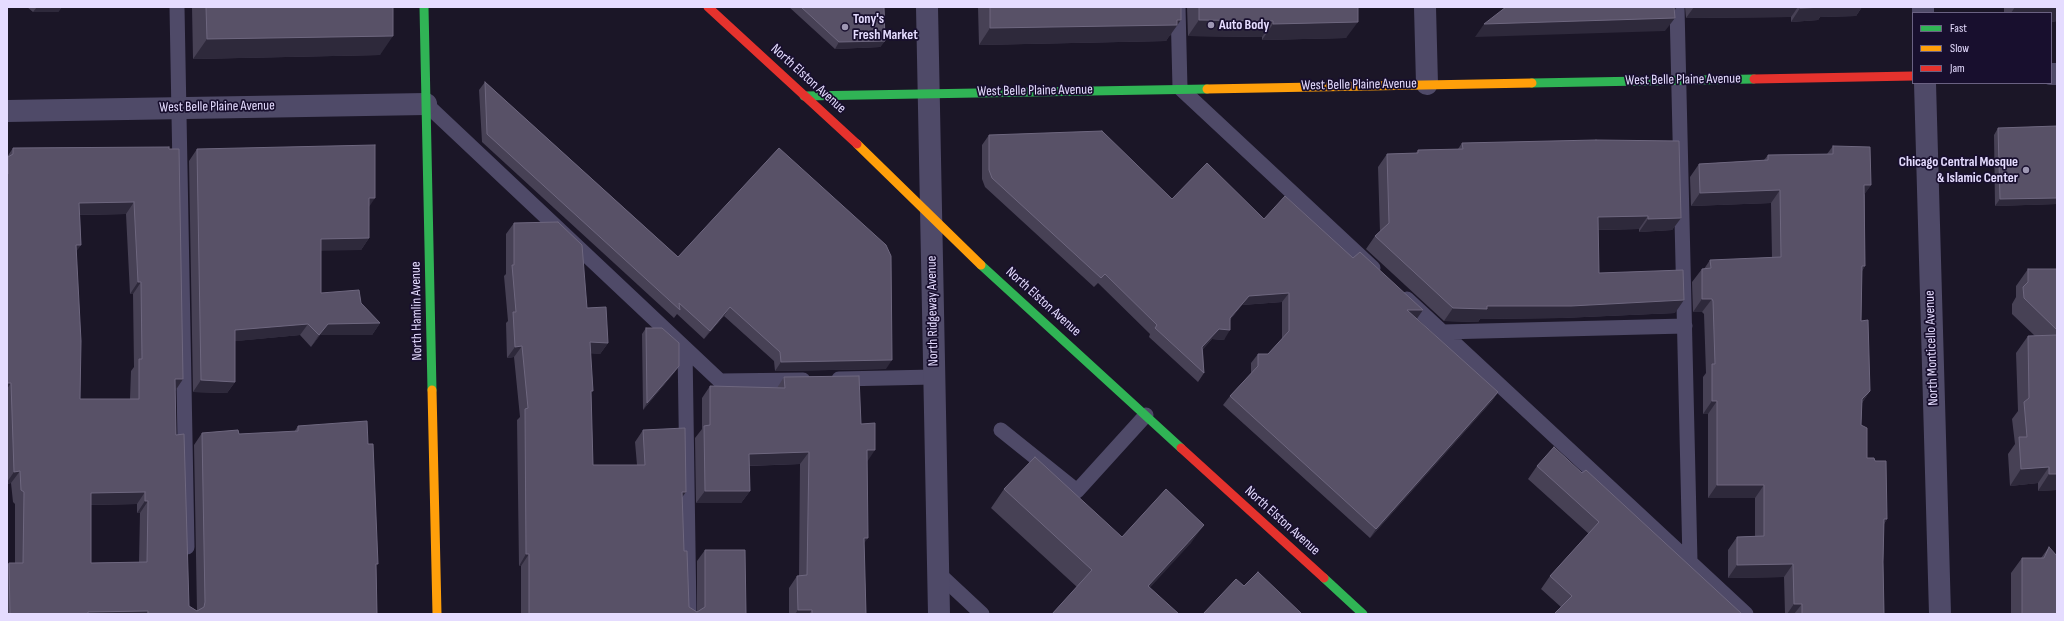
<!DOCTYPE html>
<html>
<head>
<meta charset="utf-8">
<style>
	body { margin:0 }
	#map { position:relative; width:2064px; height:621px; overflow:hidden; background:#1b1627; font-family:"Sofia Sans Condensed",sans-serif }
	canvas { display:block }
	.frame { position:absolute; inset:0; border:8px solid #e5dcff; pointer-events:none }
	.legend { position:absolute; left:1912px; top:12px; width:140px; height:72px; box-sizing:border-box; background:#180f2e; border:1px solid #6a6182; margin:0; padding:5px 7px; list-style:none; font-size:12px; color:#e5dcff }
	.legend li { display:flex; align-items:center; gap:8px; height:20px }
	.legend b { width:20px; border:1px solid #6a6182 }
</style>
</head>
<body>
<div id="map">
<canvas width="2064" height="621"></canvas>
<div class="frame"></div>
<ul class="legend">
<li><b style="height:5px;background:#30b455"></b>Fast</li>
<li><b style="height:5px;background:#ff9f0a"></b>Slow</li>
<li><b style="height:5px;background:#e5322d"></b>Jam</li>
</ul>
</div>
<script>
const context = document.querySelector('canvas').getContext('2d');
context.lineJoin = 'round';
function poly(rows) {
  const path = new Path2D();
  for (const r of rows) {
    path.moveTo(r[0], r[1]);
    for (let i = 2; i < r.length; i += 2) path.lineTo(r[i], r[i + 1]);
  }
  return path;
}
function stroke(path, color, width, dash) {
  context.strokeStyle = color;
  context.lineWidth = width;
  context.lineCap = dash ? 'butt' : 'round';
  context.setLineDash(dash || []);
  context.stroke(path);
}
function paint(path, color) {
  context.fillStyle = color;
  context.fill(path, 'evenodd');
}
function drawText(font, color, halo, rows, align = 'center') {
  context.font = font + ' "Sofia Sans Condensed",sans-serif';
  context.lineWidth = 3.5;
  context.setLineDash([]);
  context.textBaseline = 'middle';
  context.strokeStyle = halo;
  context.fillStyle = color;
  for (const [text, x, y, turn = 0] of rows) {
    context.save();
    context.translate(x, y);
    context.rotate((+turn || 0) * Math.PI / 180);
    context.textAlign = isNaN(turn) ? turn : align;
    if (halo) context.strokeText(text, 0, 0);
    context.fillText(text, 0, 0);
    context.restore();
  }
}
stroke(poly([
	[177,7,187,547],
	[1178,7,1180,88,1373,268],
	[1677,7,1690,561],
	[426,104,720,381,803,380],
	[1407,299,1746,614],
	[1442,332,1685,326],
	[685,348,689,614],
	[839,379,934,377],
	[1001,430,1077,491,1146,415],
	[938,573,982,614]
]), '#4f4a68', 15);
stroke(poly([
	[927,7,939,614],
	[1425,7,1427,84],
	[1923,7,1923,13],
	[2051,74,2057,74],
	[1925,83,1940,614],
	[7,111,426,104]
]), '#4f4a68', 22);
stroke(poly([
	[424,7,432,390],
	[1532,83,1754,79],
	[804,96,1207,89],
	[981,265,1181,448],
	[1324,578,1363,614]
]), '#30b455', 9);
stroke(poly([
	[1207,89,1532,83],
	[857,144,981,265],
	[432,390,437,614]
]), '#ff9f0a', 9);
stroke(poly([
	[708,7,857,144],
	[1754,79,1913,76],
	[1181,448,1324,578]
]), '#e5322d', 9);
paint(poly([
	[27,7,62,7,58,12,33,12],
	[192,7,393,7,380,55,193,59],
	[789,7,884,7,885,41,880,47,835,49],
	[978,7,1181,7,1170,36,1169,36,1166,41,979,45],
	[1187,7,1358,7,1346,38,1262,40,1262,37,1188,36],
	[1685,7,1862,7,1856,16,1820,17,1818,20,1791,22,1791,17,1686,18],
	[2004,7,2057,7,2057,21,2051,22,2051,13,2004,13],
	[485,82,678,257,886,369,775,371,774,361,724,316,704,339,677,314,674,318,482,142,479,90],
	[2057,126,2057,204,1995,206,1994,135,1998,128],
	[989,135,1172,199,1264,219,1417,319,1498,392,1492,401,1370,538,1223,405,1230,396,1251,373,1251,363,1258,354,1268,354,1282,339,1282,302,1242,305,1230,320,1224,340,1212,339,1203,349,1204,373,1198,382,1149,337,1150,334,1098,283,1094,287,985,187,982,179,982,145],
	[1462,143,1681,218,1672,230,1639,232,1639,229,1598,230,1599,273,1675,313,1562,318,1480,319,1478,322,1444,321,1366,249,1375,236,1380,232,1378,167,1387,154,1416,153,1418,150,1458,149],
	[1833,146,1871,185,1865,193,1865,266,1862,271,1861,321,1870,391,1862,403,1861,425,1867,458,1887,519,1884,524,1883,562,1884,614,1785,614,1784,577,1728,578,1728,550,1737,537,1755,536,1755,498,1708,498,1708,414,1703,414,1703,377,1706,373,1704,314,1702,312,1693,312,1692,282,1702,269,1704,269,1710,260,1772,258,1771,203,1691,206,1690,177,1699,164,1764,160,1768,155,1827,154],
	[169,147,183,379,175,391,176,435,189,606,197,611,194,445,202,433,239,434,294,432,298,426,376,566,377,614,7,614,7,566,9,563,15,563,15,504,13,502,11,483,7,484,7,157,13,148],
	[126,214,130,294,133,294,134,367,131,371,130,399,80,399,76,251,81,245,80,215],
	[137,504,137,513,140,513,139,562,91,563,91,505],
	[197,149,369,207,369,238,361,250,321,250,321,293,361,303,380,323,372,335,320,335,311,347,300,335,235,341,235,382,227,393,193,392,189,161],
	[514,223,587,308,608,343,600,354,591,353,591,394,593,465,637,465,635,442,643,430,682,498,684,551,689,607,697,612,697,561,705,550,746,614,521,614,521,566,519,566,517,420,520,417,514,357,507,358,506,323,508,321,504,276,506,274,506,234],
	[2028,269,2057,269,2057,490,2038,491,2038,483,2010,486,2008,454,2015,444,2012,419,2018,411,2016,353,2028,336,2035,336,2012,314,2012,304,2016,297,2016,286],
	[646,328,679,366,674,373,643,410,642,334],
	[784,377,861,424,867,461,864,544,866,614,789,614,789,588,797,576,799,576,800,464,749,466,750,491,741,503,696,503,695,438,702,429,702,398,710,386,777,388],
	[1537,466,1742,614,1561,607,1541,589,1550,576,1589,534,1528,479],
	[1004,489,1122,537,1191,543,1077,587,991,508],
	[2049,547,2057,614,2011,614,2011,573,2022,558,2041,558]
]), '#474155');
paint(poly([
	[37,7,62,7,58,12,33,12],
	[1673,7,1677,7,1669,18,1675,18,1665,31,1475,37,1484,24],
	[1694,7,1798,7,1791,17,1686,18],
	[1825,7,1862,7,1856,16,1820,17,1818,20,1791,22,1800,8],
	[2015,7,2057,7,2057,21,2051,22,2051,13,2011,13],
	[1177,20,1181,20,1166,41,979,45,990,28],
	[1199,20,1273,21,1262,37,1188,36],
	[1358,22,1346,38,1262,40,1273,24],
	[393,36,380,55,193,59,207,39],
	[885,41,880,47,835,49,839,42],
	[1864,185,1871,185,1862,198],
	[1780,190,1771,203,1691,206,1700,193],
	[369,198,375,198,367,210],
	[2057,198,2057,204,1995,206,2000,199],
	[134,202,126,214,71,215,79,203],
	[1648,216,1639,229,1589,230,1598,217],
	[1681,218,1672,230,1639,232,1648,219],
	[369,238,361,250,313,251,321,239],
	[76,245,81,245,72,257],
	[1862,266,1865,266,1856,279],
	[138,282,141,282,133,294,130,294],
	[1289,293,1282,302,1242,305,1224,327,1230,318,1249,296],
	[1702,299,1712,299,1702,312,1693,312],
	[1684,300,1675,313,1562,318,1480,319,1478,322,1444,321,1453,308,1487,306],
	[730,307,724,316,704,339,710,331],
	[1407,310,1423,310,1416,320],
	[380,323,372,335,320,335,311,347,319,335,328,324],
	[308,324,300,335,227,342,235,330],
	[1219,329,1230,330,1224,340,1212,339,1196,356,1202,347],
	[590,342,608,343,600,354,582,353],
	[522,346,514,357,507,358,515,347],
	[892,360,886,369,775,371,781,362],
	[679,366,674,373,643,410,647,403],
	[175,379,183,379,175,391],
	[201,380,235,382,227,393,193,392],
	[7,383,11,383,7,389],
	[1870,391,1861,404,1862,399],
	[1498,392,1492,401,1370,538,1376,529],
	[1712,401,1717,401,1708,414,1703,414],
	[867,450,875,450,867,462],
	[809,452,800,464,741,466,749,454],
	[2049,467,2038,483,2010,486,2021,469],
	[20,471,11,483,7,484,7,482,14,472],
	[2049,474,2057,474,2057,490,2038,491],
	[1717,485,1764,485,1755,498,1708,498],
	[705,491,750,491,741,503,696,503],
	[145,492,137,504,82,505,91,493],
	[682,492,686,492,678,503],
	[145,501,148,501,140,513,137,513],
	[1884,519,1887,519,1878,532],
	[1204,525,1191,543,1135,604,1148,586],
	[864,538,868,538,859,550],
	[526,554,529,554,521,566,519,566],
	[1793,564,1784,577,1728,578,1737,565],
	[1794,604,1802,604,1794,614,1787,614],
	[798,610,812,610,809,614,795,614],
	[148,611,146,614,87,614,88,612]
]), '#2e293b');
const building = poly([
	[206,7,393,7,393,36,207,39,206,7],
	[801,7,884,7,885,41,839,42,801,7],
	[990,7,1181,7,1181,20,1177,20,1177,25,990,28,990,7],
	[1199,7,1358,7,1358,22,1273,24,1273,21,1199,20,1199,7],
	[1506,7,1674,7,1675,18,1484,24,1506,7],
	[1800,7,1827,7,1800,8,1800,7],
	[485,82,678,257,779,148,886,245,891,256,892,360,781,362,780,352,730,307,710,331,679,303,680,310,487,134,485,82],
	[2057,126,2057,198,2000,199,1998,128,2057,126],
	[1102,131,1172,199,1207,163,1264,219,1285,196,1353,258,1360,252,1423,310,1407,310,1498,392,1376,529,1230,396,1258,366,1258,354,1268,354,1289,331,1289,293,1249,296,1230,318,1230,330,1219,329,1202,347,1204,373,1155,328,1157,325,1105,274,1101,278,992,178,989,170,989,135,1102,131],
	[1596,140,1679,141,1681,218,1648,219,1648,216,1598,217,1599,273,1683,270,1684,300,1571,306,1487,306,1487,309,1453,308,1375,236,1389,223,1387,154,1418,153,1418,150,1463,149,1462,143,1596,140],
	[375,145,375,198,369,198,369,238,321,239,321,293,359,290,361,303,380,323,328,324,319,335,308,324,235,330,235,382,201,380,197,149,375,145],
	[1833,146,1870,147,1871,185,1864,185,1865,266,1862,266,1861,321,1868,320,1870,391,1862,399,1861,425,1867,428,1867,458,1874,458,1875,461,1886,461,1887,519,1884,519,1883,562,1884,614,1802,614,1802,604,1794,604,1793,564,1737,565,1737,537,1764,536,1764,485,1717,485,1717,401,1712,401,1712,364,1715,364,1713,301,1712,299,1702,299,1702,269,1711,268,1710,260,1781,257,1780,190,1700,193,1699,164,1768,160,1768,155,1833,154,1833,146],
	[169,147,169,149,179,149,183,379,175,379,176,435,184,434,189,606,197,611,204,607,205,602,202,433,238,430,239,434,298,431,298,426,367,421,368,444,373,444,378,564,376,564,377,614,148,614,148,611,88,612,88,614,10,614,9,563,23,563,24,492,21,490,20,471,14,472,11,383,7,383,7,174,8,174,8,157,13,154,13,148,169,147],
	[134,202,138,282,141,282,142,359,139,359,139,399,80,399,81,341,76,245,81,245,79,203,134,202],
	[145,492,145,501,148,501,147,562,91,563,91,493,145,492],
	[558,222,582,245,587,308,606,307,608,343,590,342,593,391,591,391,593,465,645,465,643,430,685,428,686,492,682,492,684,551,687,551,689,607,697,612,705,607,705,550,745,550,746,614,529,614,529,554,526,554,525,409,528,408,522,346,515,347,513,312,516,312,512,265,514,265,514,223,558,222],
	[2028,269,2057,269,2057,330,2024,298,2023,287,2028,282,2028,269],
	[646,328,662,328,679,343,679,366,647,403,646,328],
	[2057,335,2057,474,2049,474,2049,467,2021,469,2019,437,2027,437,2024,402,2029,398,2028,336,2057,335],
	[859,376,861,424,875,423,875,450,867,450,868,538,864,538,866,614,812,614,812,610,798,610,797,576,807,575,809,452,749,454,750,491,705,491,704,426,710,425,710,386,785,388,784,377,859,376],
	[1554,447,1582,473,1586,470,1742,614,1554,614,1572,596,1550,576,1599,522,1537,466,1554,447],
	[1035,457,1122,537,1166,489,1204,525,1148,586,1179,614,1052,614,1092,570,1004,489,1035,457],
	[2049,547,2057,556,2057,614,2022,614,2022,558,2044,558,2049,547],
	[1258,572,1302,614,1203,614,1236,579,1244,586,1258,572]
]);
paint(building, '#585167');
stroke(building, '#6e677f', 1);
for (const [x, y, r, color] of [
	[1211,25,4,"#9e97b3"],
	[845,27,4,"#9e97b3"],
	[2026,170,4,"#9e97b3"]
]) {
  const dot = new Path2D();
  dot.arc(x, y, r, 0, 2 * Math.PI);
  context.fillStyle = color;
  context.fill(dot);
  stroke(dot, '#180f2e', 1.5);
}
drawText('bold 14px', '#e5dcff', '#180f2e', [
	["Tony's",853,19],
	["Fresh Market",853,35],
	["Auto Body",1219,25],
	["Chicago Central Mosque",2018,162,"right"],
	["& Islamic Center",2018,178,"right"]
], 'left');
drawText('14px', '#e5dcff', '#180f2e', [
	["North Elston Avenue",808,79,42],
	["West Belle Plaine Avenue",1683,80,-1],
	["West Belle Plaine Avenue",1359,85,-1],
	["West Belle Plaine Avenue",1035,91,-1],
	["West Belle Plaine Avenue",217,107,-1],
	["North Elston Avenue",1043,302,42],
	["North Hamlin Avenue",417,311,-91],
	["North Ridgeway Avenue",933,311,-91],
	["North Monticello Avenue",1932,348,-92],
	["North Elston Avenue",1282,521,42]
]);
</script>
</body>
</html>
